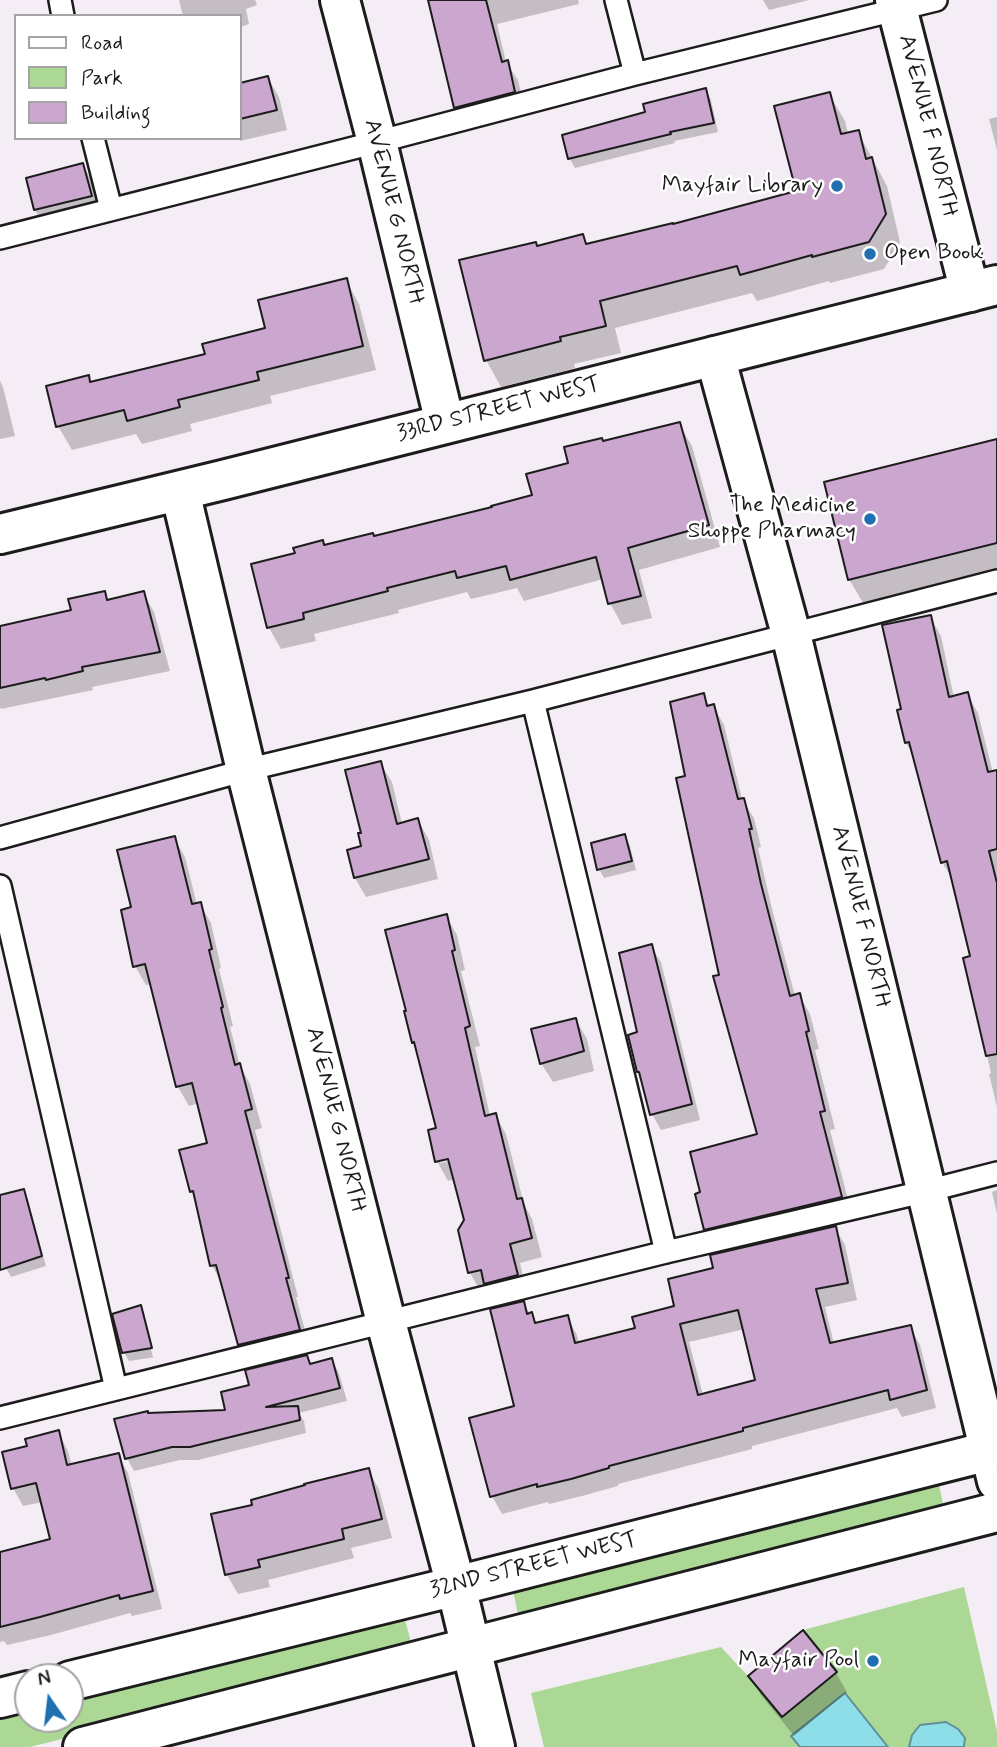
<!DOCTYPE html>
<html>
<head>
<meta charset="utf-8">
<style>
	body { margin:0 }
	#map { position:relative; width:997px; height:1747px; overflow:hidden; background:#f5edf5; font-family:Mynerve,sans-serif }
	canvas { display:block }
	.legend { position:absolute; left:14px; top:14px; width:228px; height:126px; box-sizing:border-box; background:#fff; border:2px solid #a4a4a4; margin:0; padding:9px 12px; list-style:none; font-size:21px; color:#1c1c1c }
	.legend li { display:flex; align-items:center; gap:14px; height:35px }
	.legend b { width:35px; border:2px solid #a4a4a4 }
	.north { position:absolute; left:14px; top:1663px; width:70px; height:70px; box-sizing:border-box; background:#fff; border:2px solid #a4a4a4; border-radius:50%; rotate:346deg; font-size:19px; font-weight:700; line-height:28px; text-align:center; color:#1c1c1c }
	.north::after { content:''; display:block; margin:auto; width:24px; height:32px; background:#1f6fb2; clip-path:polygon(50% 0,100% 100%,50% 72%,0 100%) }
</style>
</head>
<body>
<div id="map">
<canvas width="997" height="1747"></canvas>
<ul class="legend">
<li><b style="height:9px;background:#fff"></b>Road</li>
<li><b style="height:19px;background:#acd896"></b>Park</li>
<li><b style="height:19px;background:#cba6ce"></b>Building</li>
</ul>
<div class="north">N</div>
</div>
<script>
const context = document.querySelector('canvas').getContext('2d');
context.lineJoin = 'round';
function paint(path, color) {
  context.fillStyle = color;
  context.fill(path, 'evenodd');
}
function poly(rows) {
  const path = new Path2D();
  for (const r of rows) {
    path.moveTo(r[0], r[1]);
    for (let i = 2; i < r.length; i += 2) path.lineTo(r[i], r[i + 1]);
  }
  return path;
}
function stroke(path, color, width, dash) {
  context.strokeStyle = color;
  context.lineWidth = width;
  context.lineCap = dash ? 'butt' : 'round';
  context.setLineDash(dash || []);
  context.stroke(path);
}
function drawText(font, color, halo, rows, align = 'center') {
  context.font = font + ' Mynerve,sans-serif';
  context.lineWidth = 5;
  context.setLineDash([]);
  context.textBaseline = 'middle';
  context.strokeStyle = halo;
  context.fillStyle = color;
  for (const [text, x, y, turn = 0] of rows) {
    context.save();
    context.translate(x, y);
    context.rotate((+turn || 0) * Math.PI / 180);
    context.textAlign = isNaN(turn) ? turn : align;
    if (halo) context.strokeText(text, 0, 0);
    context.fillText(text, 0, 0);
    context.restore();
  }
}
paint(poly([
	[934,1483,939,1485,945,1513,519,1619,513,1591],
	[964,1587,997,1731,997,1747,544,1747,531,1693,721,1647,748,1676,803,1630],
	[401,1618,405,1620,412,1646,407,1653,30,1747,0,1747,0,1717,28,1710,28,1719,70,1719,70,1699]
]), '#acd896');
const water = poly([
	[845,1693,888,1747,800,1747,791,1736,845,1693],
	[946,1722,958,1729,965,1738,964,1747,909,1747,912,1735,920,1725,946,1722]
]);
paint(water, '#8ddee8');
stroke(water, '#609096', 2);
paint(poly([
	[179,0,255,0,257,5,246,9,249,24,240,27,240,16,183,16],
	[429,0,578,0,579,4,497,24,506,62,518,80,525,110,466,126,455,108],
	[763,0,809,0,769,10],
	[268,78,279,97,287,130,240,141,239,138,240,85],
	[706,91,711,100,718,132,674,141,675,143,575,168,570,159,564,136,648,113],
	[829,94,845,121,848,134,858,132,887,186,900,242,884,269,830,283,829,281,757,301,752,293,615,328,621,353,574,364,575,368,501,387,486,360,538,248,582,236,588,246,798,192],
	[997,117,997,150,989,119],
	[83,165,94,185,101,215,47,229,35,210,28,179],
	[346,280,359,304,376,370,270,396,272,403,190,424,192,431,142,444,136,434,72,450,58,426,88,377,91,384,207,355,267,329],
	[0,381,3,387,15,436,0,439],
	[679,424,692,446,720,547,639,570,652,618,622,625,610,603,603,579,524,601,517,588,471,599,467,592,398,610,399,613,314,634,316,641,281,649,269,628,253,565,494,509,534,496,570,464,603,443],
	[997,441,997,575,866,608,849,579],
	[104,593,109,601,143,593,154,612,170,671,92,687,93,690,1,709,0,707,0,628,73,611],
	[930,617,941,636,954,698,967,694,978,713,993,773,997,772,997,1107,989,1074,991,1073,965,959,973,958,954,882,942,862,914,756,906,743,899,712,903,711],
	[703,695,710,707,713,706,724,725,742,799,754,818,761,847,758,848,771,905,795,996,799,995,810,1014,819,1049,815,1050,835,1129,830,1130,852,1215,716,1247,705,1229,759,1136,721,976,687,777],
	[380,763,392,782,402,824,418,820,429,840,438,879,366,897,355,878,349,852,363,847,363,834],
	[624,836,630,846,636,870,604,878,599,869],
	[174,838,185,857,197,905,200,904,211,923,221,968,219,969,233,1026,230,1027,240,1066,250,1084,262,1128,255,1130,298,1297,296,1297,310,1349,251,1363,240,1344,223,1285,212,1266,197,1200,192,1192,181,1152,209,1144,199,1103,189,1106,178,1087,152,984,146,985,135,966,133,909],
	[446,916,457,935,465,970,461,971,480,1046,475,1047,490,1116,495,1115,506,1134,524,1204,532,1219,542,1257,520,1263,527,1295,481,1292,470,1273,460,1230,465,1220,455,1179,448,1181,437,1161,438,1130,417,1049,413,1042],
	[440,1159,457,1159,440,1163],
	[651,947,661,962,700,1120,661,1130,652,1114,643,1080,638,1071,639,1034],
	[576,1020,587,1039,594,1071,553,1082,541,1063],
	[997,1190,997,1213,992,1192],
	[23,1191,28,1200,46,1266,11,1277,6,1268,0,1246,0,1197],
	[835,1228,845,1245,857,1300,825,1307,834,1344,910,1327,920,1345,936,1408,902,1417,897,1408,752,1446,752,1449,618,1484,618,1486,582,1496,549,1504,548,1502,502,1514,492,1496,516,1408,523,1303,537,1325,567,1317,577,1335,579,1343,637,1329,677,1307,716,1269],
	[745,1329,757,1381,703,1395,689,1342],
	[140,1307,145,1315,142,1315,153,1357,156,1357,129,1361,124,1352],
	[306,1357,311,1365,332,1360,339,1373,347,1401,299,1413,304,1421,306,1433,198,1460,180,1460,134,1471,127,1458,148,1415,227,1411,252,1386],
	[58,1432,68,1451,72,1466,118,1455,128,1473,162,1609,132,1616,130,1613,51,1635,7,1645,4,1641,0,1642,0,1553,53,1540,43,1502,23,1506,13,1488,29,1447],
	[368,1470,379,1489,392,1538,351,1548,354,1558,268,1580,270,1587,238,1594,227,1575,213,1516,254,1506],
	[803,1633,836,1673,847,1692,794,1736,761,1695,750,1676]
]), '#0003');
const building = poly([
	[428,0,486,0,502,62,508,60,515,92,454,108,428,0],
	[268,76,277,110,240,119,240,83,268,76],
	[706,88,714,123,670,132,671,134,568,159,562,135,645,112,643,104,706,88],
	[830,92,841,134,859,130,866,159,872,157,886,214,869,242,812,257,812,255,740,275,737,266,600,301,606,326,560,337,561,341,484,361,459,260,536,242,537,246,583,234,586,244,673,223,673,224,796,191,774,106,830,92],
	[83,163,92,196,34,210,26,178,83,163],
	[347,278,363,346,257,372,259,380,178,400,180,407,127,421,124,410,56,427,46,386,89,375,90,382,205,354,202,344,265,328,258,300,347,278],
	[680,422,709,525,628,548,641,596,608,604,596,557,510,580,506,566,457,578,455,571,387,588,388,591,303,613,304,619,267,628,251,564,295,553,293,548,323,540,324,545,373,533,374,536,492,507,491,506,532,495,526,474,568,463,564,447,602,438,603,441,680,422],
	[997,439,997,543,848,580,824,482,997,439],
	[105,591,107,600,144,591,160,652,82,667,83,671,46,680,45,678,0,688,0,626,71,610,68,599,105,591],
	[931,615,949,697,968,692,988,772,997,770,997,849,989,851,997,883,997,1054,986,1056,963,958,970,956,947,861,941,863,909,742,905,743,897,710,901,709,882,625,931,615],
	[704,693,707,706,714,704,738,799,744,798,752,829,749,829,761,884,790,996,800,993,809,1031,806,1032,825,1111,820,1112,842,1197,704,1230,695,1194,700,1192,690,1152,757,1134,713,976,719,975,676,778,685,776,670,702,704,693],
	[381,761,397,824,418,818,429,859,354,878,347,850,361,846,358,833,361,833,345,770,381,761],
	[625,834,632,861,597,870,591,843,625,834],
	[175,836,192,904,201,902,212,949,209,950,223,1007,221,1008,235,1065,240,1063,252,1109,245,1111,289,1278,286,1278,300,1330,238,1345,216,1265,210,1266,193,1191,190,1192,179,1150,207,1143,192,1083,176,1087,145,964,133,967,121,910,131,907,117,850,175,836],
	[447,914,455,950,452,951,470,1026,465,1028,485,1116,496,1113,517,1199,522,1198,532,1238,510,1244,518,1275,484,1284,481,1270,468,1273,458,1230,464,1220,448,1159,435,1162,428,1130,436,1128,414,1042,412,1043,404,1011,406,1011,385,930,447,914],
	[652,944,692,1104,650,1115,639,1072,637,1072,628,1035,637,1032,619,953,652,944],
	[576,1018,584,1051,540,1064,531,1029,576,1018],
	[24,1189,42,1256,0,1270,0,1195,24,1189],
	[836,1226,848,1283,816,1289,830,1343,911,1325,927,1390,890,1400,888,1390,743,1428,743,1431,609,1466,609,1468,571,1479,537,1487,537,1484,490,1497,469,1418,514,1406,490,1309,524,1301,527,1314,532,1312,535,1323,568,1315,575,1343,635,1328,632,1317,674,1306,668,1279,713,1268,710,1255,836,1226],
	[738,1310,755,1380,698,1395,680,1324,738,1310],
	[141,1305,152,1348,122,1353,112,1314,141,1305],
	[307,1355,310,1364,332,1358,340,1388,266,1407,298,1406,300,1420,190,1447,172,1447,125,1459,114,1419,148,1411,148,1413,225,1410,221,1392,249,1385,245,1370,307,1355],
	[59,1430,67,1465,119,1453,153,1591,120,1599,119,1595,40,1617,0,1627,0,1552,50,1539,36,1483,11,1489,2,1452,27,1446,25,1439,59,1430],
	[369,1468,382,1519,342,1529,344,1539,258,1560,260,1567,225,1575,211,1514,252,1505,251,1500,305,1485,304,1484,369,1468],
	[803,1630,837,1672,782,1717,748,1676,803,1630]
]);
paint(building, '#cba6ce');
stroke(building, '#1c1c1c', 2);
const lane = poly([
	[60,0,63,16],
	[616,0,635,74],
	[93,138,111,209],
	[0,238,377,142,635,74,936,0],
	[533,701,666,1252],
	[0,838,246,770,533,701,997,581],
	[0,886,116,1389],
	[0,1418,666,1252,927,1191,997,1173]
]);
const street = poly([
	[340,0,377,142,445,423],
	[895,0,970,292],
	[715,356,791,634,997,1481],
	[180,491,246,770,386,1322,456,1586,495,1747],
	[70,1681,456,1586,997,1449],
	[0,1698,28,1691],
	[83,1747,997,1512]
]);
const secondary = poly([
	[0,534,223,480,997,285]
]);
stroke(lane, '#1c1c1c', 26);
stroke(street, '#1c1c1c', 44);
stroke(secondary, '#1c1c1c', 44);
stroke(lane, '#fff', 21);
stroke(street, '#fff', 38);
stroke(secondary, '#fff', 38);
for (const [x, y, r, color] of [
	[837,186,7,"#1f6fb2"],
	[870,254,7,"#1f6fb2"],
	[870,519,7,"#1f6fb2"],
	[873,1661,7,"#1f6fb2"]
]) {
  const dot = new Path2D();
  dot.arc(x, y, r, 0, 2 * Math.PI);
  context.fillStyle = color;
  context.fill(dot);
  stroke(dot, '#fff', 2.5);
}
drawText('23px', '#1c1c1c', '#fff', [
	["AVENUE F NORTH",927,126,76],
	["AVENUE G NORTH",393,212,76],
	["33RD STREET WEST",499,410,-14],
	["AVENUE F NORTH",860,917,76],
	["AVENUE G NORTH",335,1120,76],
	["32ND STREET WEST",534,1566,-14]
]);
drawText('23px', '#1c1c1c', '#fff', [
	["Mayfair Library",823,186],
	["Open Book",884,254,"left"],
	["The Medicine",856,506],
	["Shoppe Pharmacy",856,532],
	["Mayfair Pool",859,1661]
], 'right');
</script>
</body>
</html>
